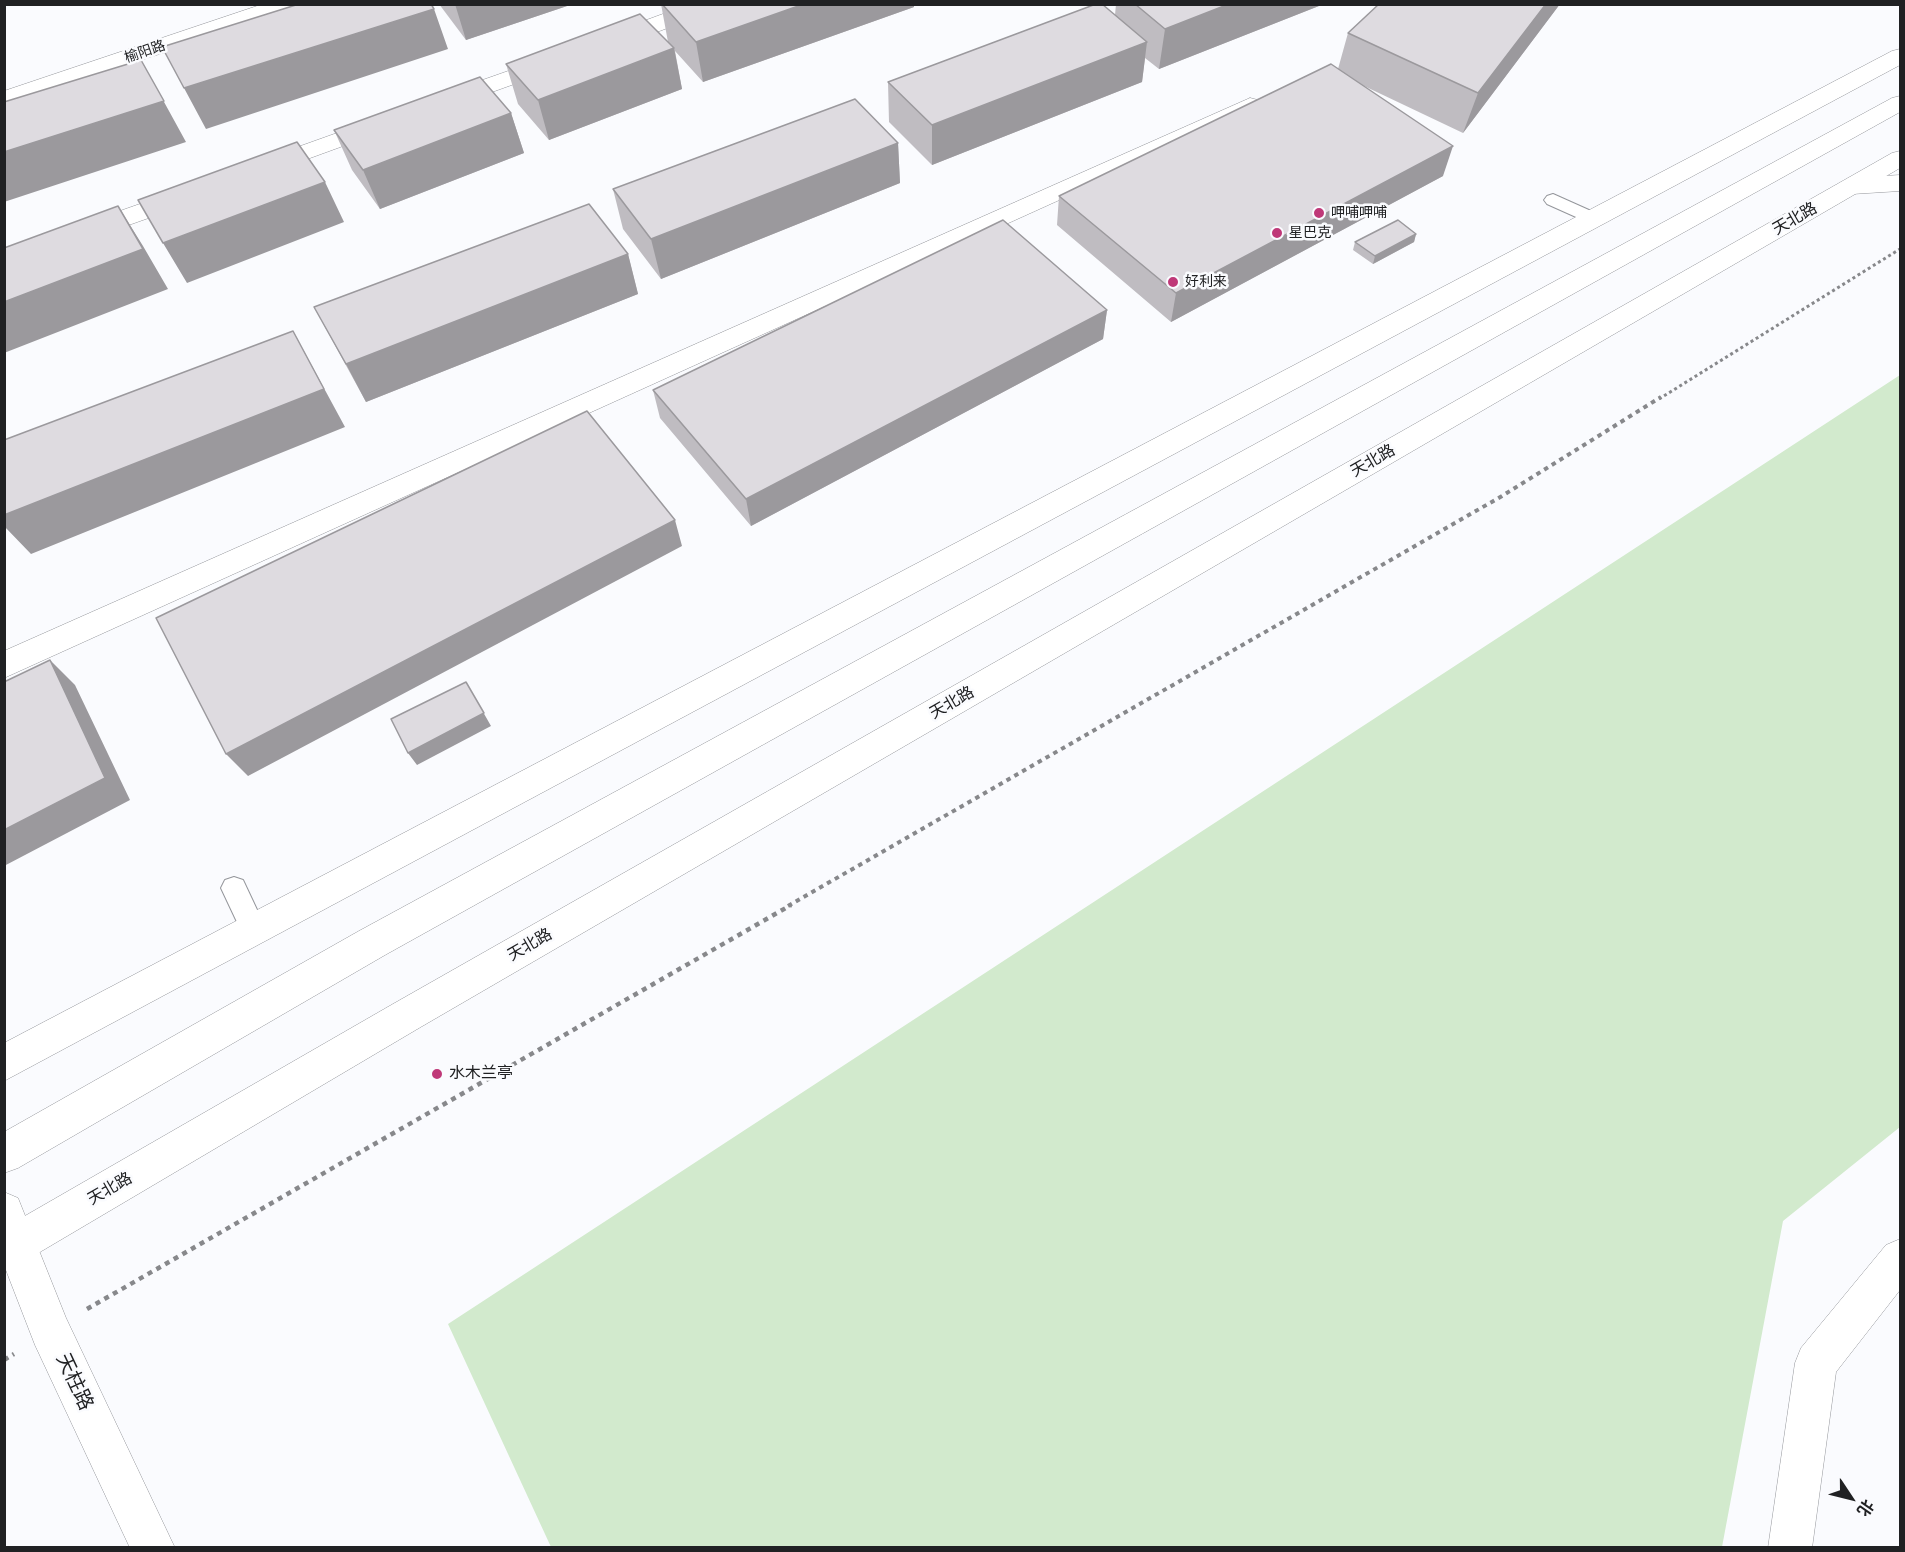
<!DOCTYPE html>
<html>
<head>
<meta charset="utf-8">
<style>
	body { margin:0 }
	#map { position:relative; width:1905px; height:1552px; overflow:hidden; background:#fafbfe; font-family:Manrope,"Noto Sans SC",sans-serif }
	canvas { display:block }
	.frame { position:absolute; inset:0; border:6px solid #202123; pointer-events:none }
	.north { position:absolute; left:1821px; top:1468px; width:60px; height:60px; -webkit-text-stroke:4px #fafbfe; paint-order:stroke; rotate:125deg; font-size:16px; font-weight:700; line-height:24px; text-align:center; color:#202123 }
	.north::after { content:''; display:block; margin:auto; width:21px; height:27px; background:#202123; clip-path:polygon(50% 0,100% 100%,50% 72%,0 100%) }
</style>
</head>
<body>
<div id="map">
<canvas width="1905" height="1552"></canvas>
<div class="frame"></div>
<div class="north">北</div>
</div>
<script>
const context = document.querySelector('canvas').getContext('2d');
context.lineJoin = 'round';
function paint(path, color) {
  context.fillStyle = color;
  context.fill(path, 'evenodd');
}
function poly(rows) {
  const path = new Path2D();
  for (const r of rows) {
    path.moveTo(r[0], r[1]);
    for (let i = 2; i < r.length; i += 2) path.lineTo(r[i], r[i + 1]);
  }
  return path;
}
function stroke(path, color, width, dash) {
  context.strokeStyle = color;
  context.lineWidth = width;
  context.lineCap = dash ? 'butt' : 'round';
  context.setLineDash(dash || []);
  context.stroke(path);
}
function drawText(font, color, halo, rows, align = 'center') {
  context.font = font + ' Manrope,"Noto Sans SC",sans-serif';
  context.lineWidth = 5;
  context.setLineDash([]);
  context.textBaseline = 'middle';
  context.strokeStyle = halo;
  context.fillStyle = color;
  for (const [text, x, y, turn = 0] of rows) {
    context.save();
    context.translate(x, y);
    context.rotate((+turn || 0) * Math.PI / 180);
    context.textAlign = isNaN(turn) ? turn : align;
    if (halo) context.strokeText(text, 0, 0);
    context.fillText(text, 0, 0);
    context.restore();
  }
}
paint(poly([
	[1900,375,1900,1127,1783,1221,1722,1547,551,1547,448,1324]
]), '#d2eacd');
const service = poly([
	[1553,194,1600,215,1603,219,1600,223,1594,225,1547,204,1544,200,1547,196,1553,194],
	[234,877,243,880,267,931,263,939,254,943,245,939,221,888,225,880,234,877]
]);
const minor = poly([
	[263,4,296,4,294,9,4,106,4,91,263,4],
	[690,4,721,4,719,9,619,46,611,48,603,46,600,41,603,36,690,4],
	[1900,49,1900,65,4,1081,4,1043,1892,51,1900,49],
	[551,56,559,58,562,63,559,68,453,106,445,108,437,106,434,101,437,96,551,56],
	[1250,98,1258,100,1262,105,1258,110,4,678,4,651,1250,98],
	[379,118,387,120,391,125,387,130,269,173,261,176,253,173,249,168,253,163,379,118],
	[185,188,194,190,197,196,194,202,4,269,4,252,185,188],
	[4,1192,18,1198,66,1318,175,1548,130,1548,35,1345,4,1265,4,1192],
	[1900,1239,1900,1290,1836,1372,1812,1548,1768,1548,1795,1363,1801,1348,1886,1245,1900,1239]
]);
const tertiary = poly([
	[1900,175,1900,191,1852,194,1843,191,1840,186,1843,181,1852,178,1900,175]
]);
const primary = poly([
	[1900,96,1900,112,385,955,18,1168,4,1173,4,1132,359,931,1892,98,1900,96],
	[1900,151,1900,168,419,1028,18,1265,4,1271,4,1228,393,1004,1892,153,1900,151]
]);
stroke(service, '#94969b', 2);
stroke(minor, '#94969b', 1);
stroke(tertiary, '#94969b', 1);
stroke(primary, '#94969b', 1);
stroke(poly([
	[1659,399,1900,249]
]), '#87888b', 3, [3, 3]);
stroke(poly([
	[788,906,1502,496,1661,397]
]), '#87888b', 4, [4.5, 4.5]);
stroke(poly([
	[87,1309,791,905],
	[4,1360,14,1354]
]), '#87888b', 4.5, [5, 5]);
paint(service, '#fff');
paint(minor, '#fff');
paint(tertiary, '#fff');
paint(primary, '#fff');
paint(poly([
	[439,4,573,4,466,40],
	[661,4,914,4,914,7,703,82,675,51,682,89,549,140,518,104,506,64,668,42],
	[1116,4,1324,4,1159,69,1145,58,1142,82,932,165,889,122,888,82,1115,15],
	[1560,4,1463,133,1362,85,1443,176,1171,322,1057,225,1059,196,1338,69,1348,33],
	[511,113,524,153,380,209,352,170,334,130],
	[898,143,900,183,661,279,623,229,613,189],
	[1416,234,1414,242,1373,264,1353,250,1355,242],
	[628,254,638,294,366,402,314,307],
	[1107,310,1103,339,751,526,660,418,653,390]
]), '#bfbcc1');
paint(poly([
	[455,4,573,4,466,40],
	[804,4,914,4,914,7,703,82,696,42],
	[1229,4,1324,4,1159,69,1165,29],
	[1546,4,1560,4,1463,133,1478,93],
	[434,9,448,49,206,129,184,88],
	[1147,42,1142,82,932,165,932,125],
	[674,48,682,89,549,140,538,100],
	[141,60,186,142,4,202,4,152],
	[511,113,524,153,380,209,363,170],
	[898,143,900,183,661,279,651,239],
	[1453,146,1443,176,1171,322,1176,293],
	[325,182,344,222,187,283,163,243],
	[118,206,143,246,168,289,4,353,4,302],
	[1416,234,1414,242,1373,264,1375,256],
	[628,254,638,294,366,402,346,364],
	[1107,310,1103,339,751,526,746,499],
	[293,331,345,427,31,554,4,526,4,515],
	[675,520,682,546,248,776,226,754],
	[50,660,75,685,130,800,4,866,4,830],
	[466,682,491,726,417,765,408,753]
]), '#9b999d');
const building = poly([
	[299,4,431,4,434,9,184,88,162,47,299,4],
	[662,4,804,4,696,42,662,4],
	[1096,4,1102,4,1147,42,932,125,888,82,1096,4],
	[1135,4,1229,4,1165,29,1135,4],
	[1379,4,1546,4,1478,93,1348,33,1379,4],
	[640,14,674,48,538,100,506,64,640,14],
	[141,60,164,101,4,152,4,102,141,60],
	[1331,64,1453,146,1176,293,1059,196,1331,64],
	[480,77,511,113,363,170,334,130,480,77],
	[855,99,898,143,651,239,613,189,855,99],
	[297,142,325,182,163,243,138,200,297,142],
	[589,204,628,254,346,364,314,307,589,204],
	[118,206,143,249,4,302,4,248,118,206],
	[1003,220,1107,310,746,499,653,390,1003,220],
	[1398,220,1416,234,1375,256,1355,242,1398,220],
	[293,331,324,389,4,515,4,440,293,331],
	[587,411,675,520,226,754,156,618,587,411],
	[50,660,105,778,4,830,4,682,50,660],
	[466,682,484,713,408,753,391,719,466,682]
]);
paint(building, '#dedbe0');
stroke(building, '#9b999d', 1.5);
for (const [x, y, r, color] of [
	[1319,213,6,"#bf3878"],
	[1277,233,6,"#bf3878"],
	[1173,282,6,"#bf3878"],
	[437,1074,6,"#bf3878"]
]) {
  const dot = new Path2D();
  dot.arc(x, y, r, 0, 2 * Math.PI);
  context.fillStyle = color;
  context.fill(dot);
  stroke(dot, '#fafbfe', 2);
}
drawText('14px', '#202123', '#fafbfe', [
	["榆阳路",145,52,-19]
]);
drawText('14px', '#202123', '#fafbfe', [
	["呷哺呷哺",1331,213],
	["星巴克",1289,233],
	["好利来",1185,282]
], 'left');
drawText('16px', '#202123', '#fafbfe', [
	["天北路",1795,219,-30],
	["天北路",1373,461,-30],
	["天北路",952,703,-30],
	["天北路",530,945,-30],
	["天北路",110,1189,-30]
]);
drawText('16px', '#202123', '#fafbfe', [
	["水木兰亭",449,1074]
], 'left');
drawText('20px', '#202123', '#fafbfe', [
	["天柱路",74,1382,65]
]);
</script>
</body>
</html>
